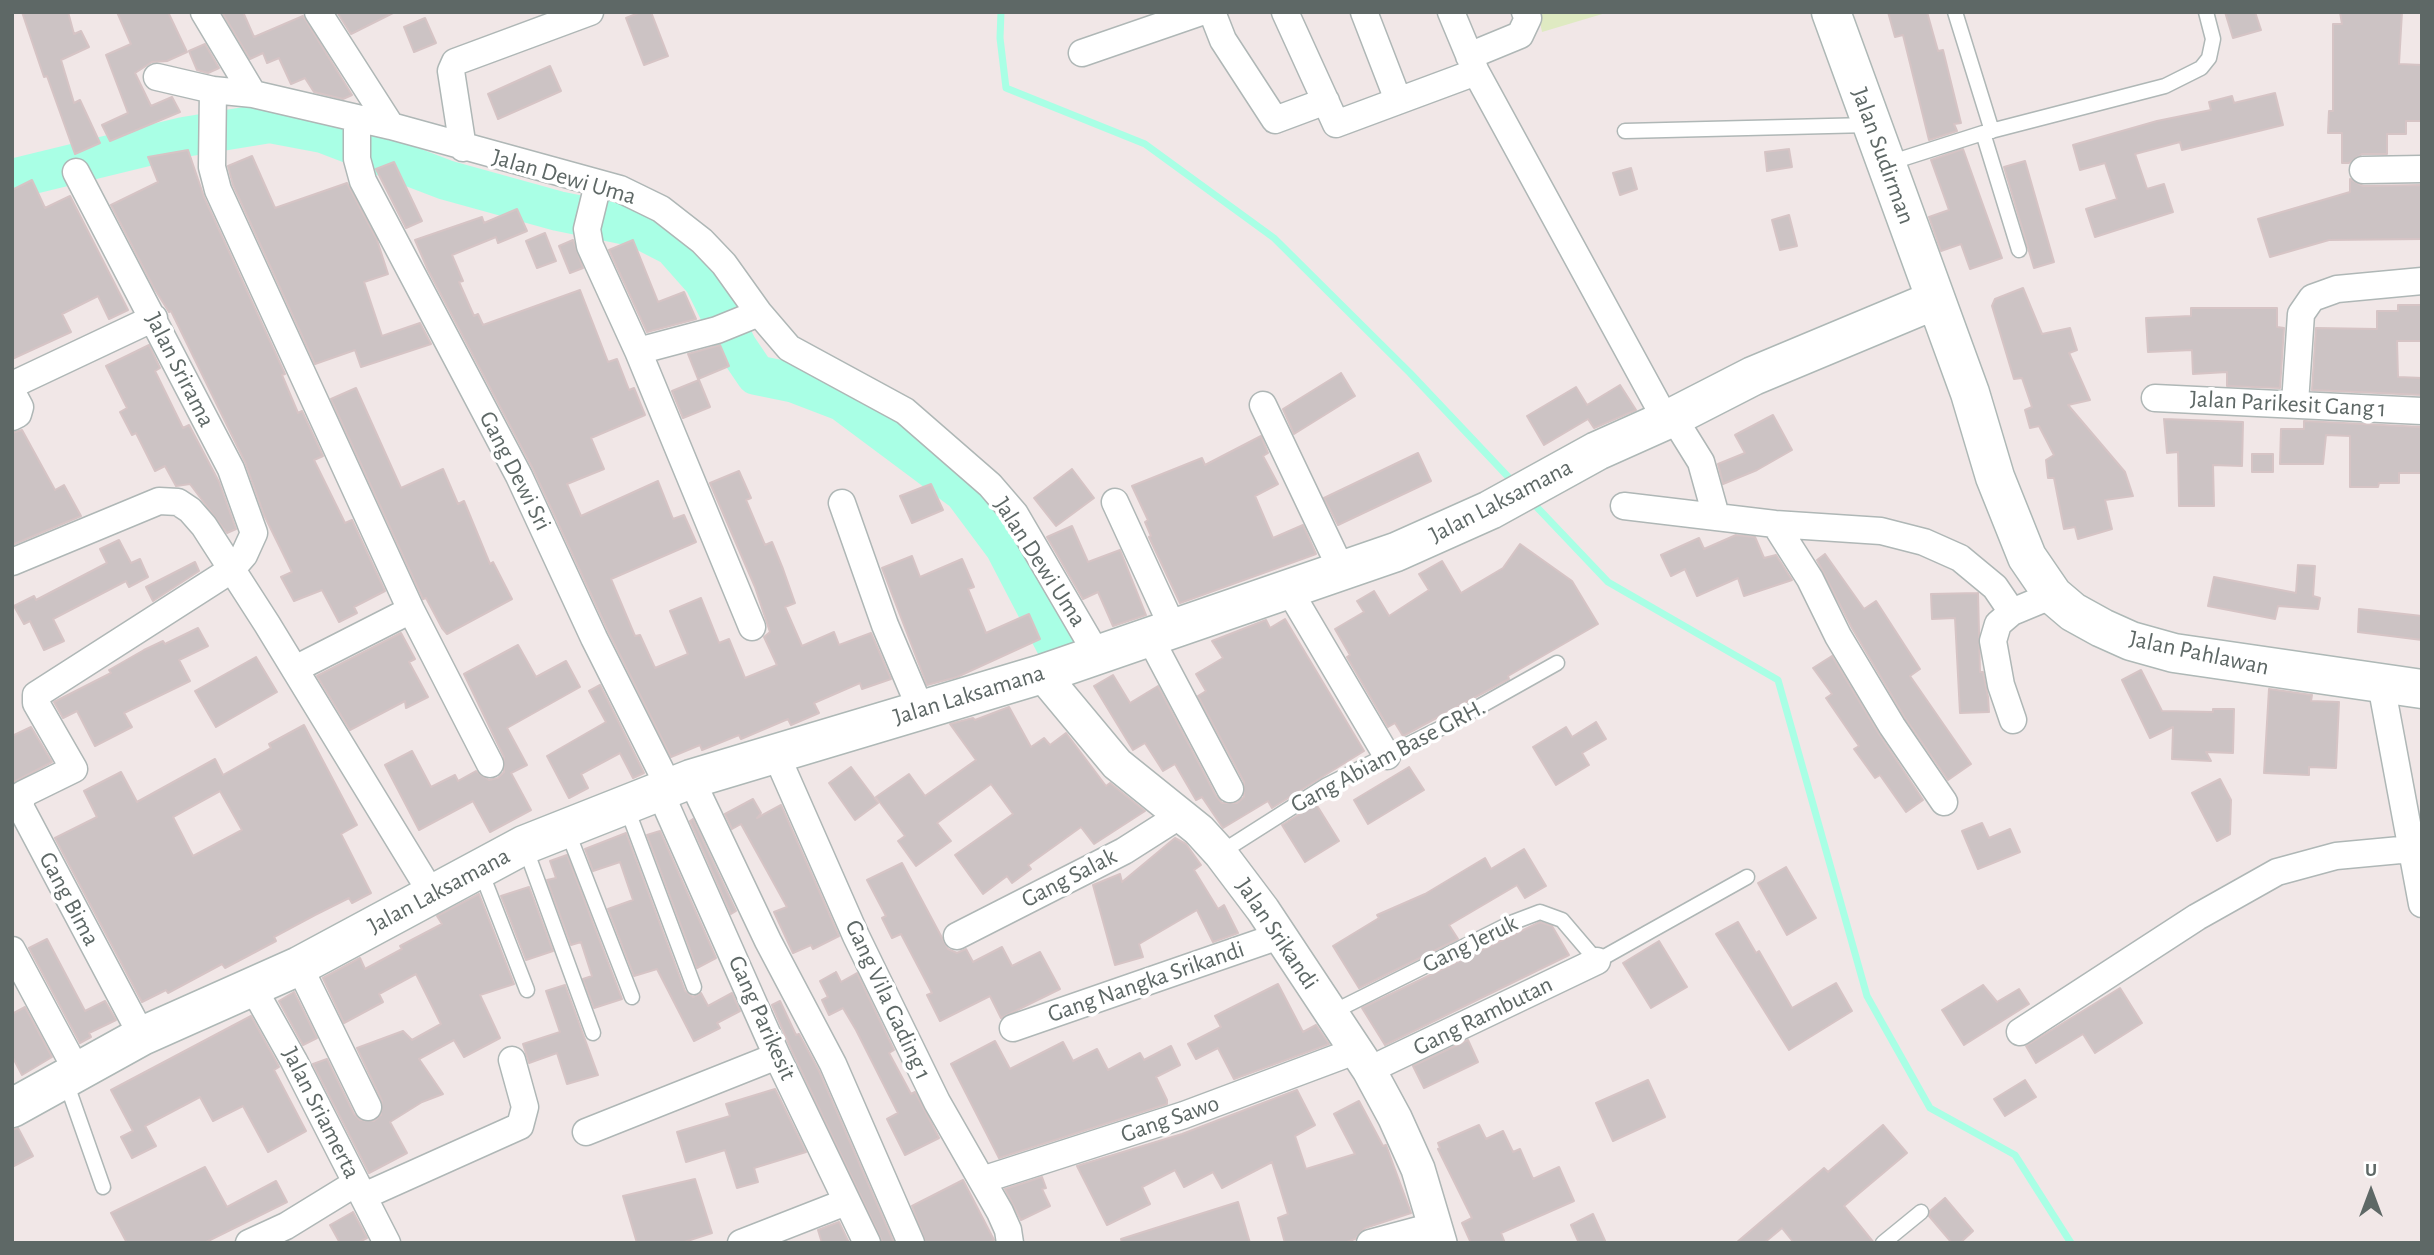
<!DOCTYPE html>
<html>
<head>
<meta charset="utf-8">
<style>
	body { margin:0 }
	#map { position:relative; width:2434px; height:1255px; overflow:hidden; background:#f1e7e7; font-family:"Alegreya Sans",sans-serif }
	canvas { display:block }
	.frame { position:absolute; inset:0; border:14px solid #5e6866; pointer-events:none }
	.north { position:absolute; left:2336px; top:1157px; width:70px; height:70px; -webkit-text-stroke:5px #fff; paint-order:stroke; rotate:0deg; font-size:19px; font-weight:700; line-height:28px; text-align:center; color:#5e6866 }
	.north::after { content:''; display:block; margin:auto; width:24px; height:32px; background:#5e6866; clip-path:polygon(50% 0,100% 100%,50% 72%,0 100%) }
</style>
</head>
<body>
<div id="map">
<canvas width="2434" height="1255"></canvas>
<div class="frame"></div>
<div class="north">U</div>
</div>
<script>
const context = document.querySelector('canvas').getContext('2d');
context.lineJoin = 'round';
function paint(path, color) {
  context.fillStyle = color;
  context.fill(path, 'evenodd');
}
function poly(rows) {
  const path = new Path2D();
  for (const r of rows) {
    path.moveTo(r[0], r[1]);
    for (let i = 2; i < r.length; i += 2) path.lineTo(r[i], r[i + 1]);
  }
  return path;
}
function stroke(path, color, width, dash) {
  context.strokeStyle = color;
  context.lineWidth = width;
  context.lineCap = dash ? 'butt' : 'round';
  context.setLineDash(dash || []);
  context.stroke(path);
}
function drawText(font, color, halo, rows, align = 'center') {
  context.font = font + ' "Alegreya Sans",sans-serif';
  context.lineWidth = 7;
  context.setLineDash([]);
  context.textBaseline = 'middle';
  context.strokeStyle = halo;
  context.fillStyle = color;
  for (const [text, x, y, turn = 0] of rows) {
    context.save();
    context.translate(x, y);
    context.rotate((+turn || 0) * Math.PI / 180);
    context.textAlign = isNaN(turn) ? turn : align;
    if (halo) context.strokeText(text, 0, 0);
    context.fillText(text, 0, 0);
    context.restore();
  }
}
paint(poly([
	[1538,12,1609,12,1542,32]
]), '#dfeac2');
stroke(poly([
	[1001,12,1000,38,1006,88,1145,144,1274,238,1410,373,1514,483],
	[1532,502,1608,582,1778,680,1867,996,1930,1108,2015,1155,2071,1243]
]), '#a9ffe5', 7);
stroke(poly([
	[12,179,184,137,270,123,323,133,446,180,558,211,636,227,673,246,704,281,737,347,756,375,795,383,842,401,964,492,1005,547,1058,649]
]), '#a9ffe5', 40);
const building = poly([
	[22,12,68,12,74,34,81,31,89,47,61,60,74,103,80,100,100,143,75,154,47,76,44,77,22,12],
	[117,12,168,12,187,52,167,61,152,62,135,73,151,106,172,97,180,112,110,141,102,125,128,113,106,55,131,44,117,12],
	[222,12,243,12,254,37,303,16,352,95,343,99,314,92,305,78,291,84,279,58,267,63,263,53,250,59,222,12],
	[337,12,395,12,351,34,337,12],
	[641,12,651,12,668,56,644,65,626,18,641,12],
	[1888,12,1927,12,1938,51,1943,50,1961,123,1954,124,1957,131,1929,140,1903,35,1895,37,1888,12],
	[2225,12,2255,12,2261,30,2233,38,2225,12],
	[2340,12,2402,12,2399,64,2422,65,2422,121,2406,121,2406,134,2387,134,2387,154,2362,154,2349,163,2342,163,2342,133,2328,133,2329,111,2333,111,2333,24,2342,24,2340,12],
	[425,18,436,43,414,52,404,27,425,18],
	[205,44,219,68,208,73,197,70,189,51,205,44],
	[550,66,561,91,498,119,488,94,550,66],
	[2275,93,2283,125,2182,150,2180,142,2135,154,2147,189,2164,184,2173,212,2095,237,2086,209,2117,199,2105,163,2080,170,2073,145,2157,121,2211,110,2209,102,2232,96,2234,103,2275,93],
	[1789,149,1792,167,1767,171,1765,152,1789,149],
	[1963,149,2002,258,1970,269,1961,244,1941,251,1929,217,1949,210,1931,160,1963,149],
	[188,150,204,197,285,374,282,375,298,413,302,411,323,456,314,460,345,523,352,520,385,591,354,607,357,613,339,622,322,590,294,601,281,577,292,572,264,515,245,462,171,311,169,312,154,288,111,205,158,182,148,157,188,150],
	[252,156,275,208,347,183,377,240,388,274,364,282,382,336,420,323,431,344,361,367,355,350,315,364,233,185,228,166,252,156],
	[2025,161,2054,262,2034,268,2004,167,2025,161],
	[394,162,422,221,406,228,376,169,394,162],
	[1631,168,1637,189,1620,195,1613,173,1631,168],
	[2350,179,2363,186,2422,185,2422,239,2329,240,2270,257,2258,219,2350,192,2350,179],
	[32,180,45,208,70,196,128,310,109,319,98,296,62,314,71,332,12,359,12,190,32,180],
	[517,209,527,231,498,243,496,237,452,255,463,281,459,282,474,316,478,314,483,325,580,290,608,362,617,359,629,390,634,388,645,415,591,438,604,469,567,484,581,516,658,481,673,519,684,515,696,542,611,579,635,636,640,635,655,668,688,654,670,611,701,598,719,643,729,639,745,678,777,665,764,637,770,632,755,587,710,483,739,471,751,498,746,500,765,545,772,542,783,569,795,603,785,607,802,646,834,632,839,645,871,633,891,679,862,689,860,683,814,703,819,713,791,725,788,719,741,739,739,735,702,750,700,745,671,757,608,631,533,469,428,270,415,240,482,217,484,223,517,209],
	[1789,215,1797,246,1780,250,1772,220,1789,215],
	[545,233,556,261,537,268,526,241,545,233],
	[573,240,583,268,570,273,559,246,573,240],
	[633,240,658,302,684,292,696,319,647,332,609,250,633,240],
	[2023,288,2042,334,2070,328,2077,350,2069,353,2090,400,2068,405,2125,472,2133,496,2105,500,2112,529,2078,539,2075,527,2064,529,2054,478,2048,478,2046,460,2054,455,2039,426,2030,428,2025,410,2032,407,2022,378,2014,379,1992,306,1995,299,2023,288],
	[2398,305,2421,305,2422,341,2397,341,2398,377,2422,378,2422,395,2312,390,2316,328,2377,329,2377,311,2398,311,2398,305],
	[2191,308,2277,308,2277,327,2284,328,2280,388,2227,386,2227,372,2193,374,2192,350,2148,352,2146,318,2191,316,2191,308],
	[149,345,160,368,155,371,183,428,189,425,219,482,236,529,227,533,190,484,176,486,165,466,155,471,136,433,132,435,120,412,127,408,106,366,149,345],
	[720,345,729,366,698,379,688,354,720,345],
	[1341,373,1355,396,1294,434,1283,409,1341,373],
	[699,380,710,407,683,418,672,391,699,380],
	[1620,385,1636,410,1594,428,1588,419,1544,445,1527,416,1576,387,1587,405,1620,385],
	[356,388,401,488,443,469,458,504,464,501,490,564,493,562,512,599,447,634,442,628,426,598,423,599,331,399,356,388],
	[1773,415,1792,450,1757,470,1723,484,1718,464,1745,453,1735,435,1773,415],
	[2164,419,2243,422,2242,466,2213,465,2214,506,2179,506,2178,452,2167,453,2164,419],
	[2304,421,2422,427,2422,473,2399,473,2399,483,2379,483,2378,487,2350,487,2350,436,2326,435,2323,464,2280,464,2281,429,2304,429,2304,421],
	[22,430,55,490,64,485,81,516,12,545,12,433,22,430],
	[1261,436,1268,453,1263,456,1278,484,1255,496,1273,538,1303,525,1316,554,1180,603,1149,537,1151,536,1145,522,1148,520,1132,486,1202,458,1205,465,1261,436],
	[1418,453,1431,481,1338,525,1324,498,1418,453],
	[2252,454,2273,454,2273,472,2252,472,2252,454],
	[1072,469,1094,498,1056,526,1034,498,1072,469],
	[931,484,943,510,912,523,900,496,931,484],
	[1072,526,1088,562,1120,550,1146,615,1113,626,1098,592,1083,599,1047,537,1072,526],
	[1736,535,1755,537,1764,558,1776,555,1792,580,1744,596,1738,578,1697,596,1685,569,1671,576,1661,555,1699,538,1704,549,1736,535],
	[119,540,131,563,140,559,148,577,129,587,126,581,53,619,64,641,44,650,30,621,24,624,14,606,34,596,36,600,107,563,100,549,119,540],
	[1520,544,1572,581,1598,624,1508,676,1509,679,1403,736,1395,723,1388,727,1347,657,1350,655,1335,629,1364,612,1357,601,1374,591,1389,616,1429,590,1419,574,1442,561,1461,593,1503,568,1520,544],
	[1825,554,1864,609,1876,601,1920,669,1910,676,1971,764,1948,780,1905,718,1852,628,1817,560,1825,554],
	[912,556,920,577,962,559,974,587,968,589,986,633,1029,614,1040,639,957,677,927,685,882,568,912,556],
	[195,562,199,571,153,601,146,587,195,562],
	[2298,565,2315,566,2313,596,2320,598,2318,609,2278,606,2275,619,2208,606,2214,577,2296,593,2298,565],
	[1978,593,1980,672,1983,672,1988,697,1989,712,1960,713,1955,618,1932,619,1931,594,1978,593],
	[2359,609,2422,616,2422,640,2358,632,2359,609],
	[1285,619,1364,751,1272,808,1268,801,1223,828,1202,797,1196,800,1175,764,1163,771,1145,743,1133,750,1094,686,1113,675,1130,703,1158,686,1216,796,1222,803,1237,803,1244,797,1244,782,1198,696,1206,691,1196,674,1223,658,1212,641,1266,620,1270,628,1285,619],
	[198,628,208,646,179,660,190,681,124,713,132,727,95,746,77,711,63,718,54,702,111,673,109,670,144,650,163,641,165,644,198,628],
	[401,633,415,659,409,662,428,697,406,708,405,701,350,730,317,676,401,633],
	[518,645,536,677,566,661,580,687,507,728,527,765,511,773,531,810,490,832,473,801,419,830,385,765,412,751,431,787,455,775,458,781,476,771,489,780,498,778,504,772,504,757,464,674,518,645],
	[1832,656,1879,734,1923,800,1906,812,1880,775,1875,778,1854,749,1859,746,1826,698,1832,694,1813,668,1832,656],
	[256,657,277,692,216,727,195,691,256,657],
	[2141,670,2162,711,2213,712,2213,709,2234,709,2233,753,2206,752,2211,761,2172,759,2173,727,2150,738,2122,680,2141,670],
	[600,685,644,773,633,778,620,753,581,774,588,788,569,798,547,756,606,722,589,691,600,685],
	[2269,689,2312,695,2311,701,2339,702,2336,768,2309,767,2309,775,2264,773,2269,689],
	[1009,707,1031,747,1044,738,1050,745,1066,733,1106,786,1110,783,1145,811,1094,844,1081,827,1028,865,1031,869,1012,883,1007,876,983,894,955,855,1013,814,991,784,937,823,951,841,916,866,898,841,905,836,876,797,909,774,925,796,976,760,950,724,973,718,975,720,1009,707],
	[1596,722,1606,739,1582,753,1589,765,1556,785,1533,747,1566,727,1572,737,1596,722],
	[304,725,357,825,341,834,371,893,352,903,349,898,315,915,274,937,276,941,225,968,222,964,168,993,166,990,142,1002,55,838,97,817,84,791,121,772,137,802,215,759,223,775,271,748,269,744,304,725],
	[220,791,242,830,193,856,173,817,220,791],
	[31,727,52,762,12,783,12,736,31,727],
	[851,767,878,803,855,820,829,783,851,767],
	[1409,767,1424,790,1368,824,1354,800,1409,767],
	[2220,779,2231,800,2230,834,2217,841,2192,793,2220,779],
	[753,799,761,813,757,818,781,805,839,936,813,949,811,945,793,953,774,912,787,907,741,824,732,829,725,814,753,799],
	[1316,804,1339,841,1305,862,1282,825,1316,804],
	[693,819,736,911,731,914,690,821,693,819],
	[1982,823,1989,838,2010,829,2020,852,1978,869,1962,831,1982,823],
	[660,831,716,958,697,968,647,835,660,831],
	[626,833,685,991,693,997,701,993,708,1006,732,993,740,1011,717,1023,720,1028,694,1041,657,969,634,976,608,909,633,900,620,862,593,871,585,849,626,833],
	[1175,838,1186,844,1201,865,1194,870,1218,909,1224,905,1238,933,1213,942,1197,910,1139,944,1143,957,1115,965,1093,885,1120,874,1122,882,1175,838],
	[1524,849,1546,886,1525,898,1517,885,1449,925,1458,939,1359,988,1333,946,1379,918,1377,915,1425,894,1485,858,1491,869,1524,849],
	[567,855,622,999,594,1008,583,979,592,976,581,942,571,945,547,880,556,878,550,861,567,855],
	[902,863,948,949,957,953,966,949,973,962,1002,947,1012,966,1040,952,1060,989,1001,1018,990,996,940,1021,927,995,932,993,901,934,892,938,882,918,886,916,867,880,902,863],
	[1786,867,1816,918,1787,935,1758,883,1786,867],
	[529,887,553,951,526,960,501,896,529,887],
	[479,894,514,984,480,995,500,1038,464,1057,454,1040,419,1059,443,1094,422,1102,390,1122,407,1153,369,1173,313,1064,327,1059,354,1114,360,1120,374,1121,381,1115,382,1101,357,1048,403,1031,412,1040,441,1024,416,974,379,994,383,1002,344,1023,323,978,360,958,365,969,402,949,400,946,442,924,437,916,479,894],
	[1540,922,1552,926,1569,955,1385,1045,1362,1008,1540,922],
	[1738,922,1756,953,1759,951,1792,1008,1836,983,1852,1011,1789,1050,1716,934,1738,922],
	[47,939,85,1011,105,1001,116,1020,89,1033,91,1037,80,1043,29,948,47,939],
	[1659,941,1687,987,1651,1008,1623,963,1659,941],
	[836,972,841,982,857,973,894,1050,889,1053,911,1094,915,1092,939,1138,905,1155,887,1119,898,1113,856,1030,843,1008,829,1015,822,1000,828,997,820,981,836,972],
	[1278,984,1303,1032,1316,1025,1329,1044,1234,1079,1218,1048,1196,1059,1188,1044,1221,1027,1215,1016,1278,984],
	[565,985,598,1075,567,1084,557,1053,529,1063,523,1044,560,1032,546,991,565,985],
	[1983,985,1997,1002,2019,989,2029,1004,1964,1045,1942,1010,1983,985],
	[2120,988,2142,1023,2095,1053,2083,1034,2036,1063,2026,1046,2120,988],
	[294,992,317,1038,303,1045,279,1001,294,992],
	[780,1001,796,1035,799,1034,819,1071,894,1243,883,1243,791,1049,772,1005,780,1001],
	[25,1007,52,1057,22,1075,12,1056,12,1014,25,1007],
	[251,1016,277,1063,279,1067,274,1070,306,1131,268,1152,243,1106,213,1121,200,1097,145,1126,156,1146,132,1158,121,1137,133,1131,111,1090,251,1016],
	[1468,1040,1478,1062,1424,1088,1413,1066,1468,1040],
	[995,1041,1010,1069,1063,1042,1073,1061,1097,1049,1108,1070,1140,1053,1144,1060,1171,1046,1180,1065,1156,1077,1167,1100,1167,1104,999,1158,951,1064,995,1041],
	[1648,1080,1665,1117,1613,1141,1596,1103,1648,1080],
	[2025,1080,2036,1097,2005,1116,1994,1099,2025,1080],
	[775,1089,806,1152,754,1168,758,1182,737,1188,725,1150,686,1162,677,1132,730,1116,726,1104,775,1089],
	[1297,1090,1315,1125,1295,1136,1306,1169,1355,1154,1334,1114,1359,1101,1383,1146,1386,1145,1411,1213,1365,1228,1355,1239,1344,1243,1285,1243,1278,1218,1288,1214,1272,1162,1222,1188,1213,1172,1184,1187,1175,1170,1142,1187,1150,1204,1107,1225,1077,1166,1182,1134,1297,1090],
	[1479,1125,1486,1139,1503,1131,1513,1152,1520,1149,1533,1179,1559,1167,1574,1201,1501,1233,1505,1243,1471,1243,1462,1223,1472,1218,1438,1149,1440,1148,1438,1143,1479,1125],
	[1883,1125,1907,1153,1844,1206,1874,1243,1794,1243,1782,1228,1764,1243,1736,1243,1824,1168,1828,1172,1883,1125],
	[18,1128,33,1156,12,1167,12,1130,18,1128],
	[205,1167,227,1207,276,1181,287,1202,204,1243,127,1243,111,1213,205,1167],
	[1042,1177,1046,1188,1042,1189,1050,1206,1021,1220,1005,1189,1042,1177],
	[695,1179,712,1233,681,1243,637,1243,623,1196,695,1179],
	[963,1180,994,1240,987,1243,926,1243,912,1206,963,1180],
	[1945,1198,1973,1231,1960,1243,1952,1243,1929,1216,1930,1211,1945,1198],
	[1238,1202,1250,1243,1122,1243,1121,1239,1238,1202],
	[353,1212,367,1238,357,1243,340,1243,330,1225,353,1212],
	[1593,1214,1606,1243,1579,1243,1571,1225,1593,1214],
	[839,1222,849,1243,822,1243,818,1230,839,1222]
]);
paint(building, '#ccc3c4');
stroke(building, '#d6c4c5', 2);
const service = poly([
	[1955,12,1992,131],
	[1625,131,1869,125],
	[1983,133,2019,250],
	[1889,163,1983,133,2165,86,2201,68,2209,58,2213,39,2206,12],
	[626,806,694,987],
	[567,830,632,997],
	[525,847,593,1033],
	[1220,853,1327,785,1445,726,1557,663],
	[480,869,527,990],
	[1331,1013,1511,923,1540,912,1562,920,1597,961,1747,877],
	[66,1082,103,1187],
	[1883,1243,1921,1212]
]);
const minor = poly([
	[204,12,253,94],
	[318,12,391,126],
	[1212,12,1223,40,1275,120,1326,101],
	[1285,12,1336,124,1476,72],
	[1364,12,1398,100],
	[1451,12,1476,72,1666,420],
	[1082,53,1201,12],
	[1469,56,1520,35,1528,18,1525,12],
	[157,77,213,90,253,94,391,126,620,189,661,209,702,241,724,264,759,313,789,348,905,411,990,485,1015,514,1098,656],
	[213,90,212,167,218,190,411,610,490,764],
	[357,118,357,159,363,181,519,476,594,638,669,787],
	[463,148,451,71,455,62,590,12],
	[2363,170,2422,169],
	[76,172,231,469,254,533,244,555,231,570,36,695,36,703,74,769,23,794,20,806,142,1036],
	[598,184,587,229,590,246,638,351,752,627],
	[638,351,717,330,759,313],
	[12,385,154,318],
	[12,392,20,407,18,414,12,417],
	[2155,398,2422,411],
	[2295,403,2301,314,2312,298,2337,289,2422,281],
	[1263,405,1342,571],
	[1673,417,1701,462,1716,516],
	[1115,502,1173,628],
	[842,503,885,625,921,710],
	[1624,506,1775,524,1881,531,1924,542,1960,558,1995,587,2012,612,2053,595],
	[1775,524,1810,579,1838,636,1892,726,1944,802],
	[12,562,159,501,178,502,190,510,204,526,267,624,432,894],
	[1289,590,1387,756],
	[2012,612,1998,624,1993,641,2001,685,2013,720],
	[1150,638,1230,789],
	[295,669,411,610],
	[2381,684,2422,904],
	[775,752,856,936,937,1102,1000,1212,1008,1230,1010,1243],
	[691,779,768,941,833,1064,911,1243],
	[660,792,777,1056,867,1243],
	[957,936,1124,851,1179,816],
	[12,950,77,1071],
	[299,966,368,1107],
	[252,986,294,1061,387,1243],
	[1013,1028,1279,936],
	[2020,1032,2197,917,2277,872,2336,856,2411,849],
	[1369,1070,1597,961],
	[586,1132,777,1056],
	[982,1180,1184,1115,1355,1051],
	[364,1196,520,1126,525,1107,512,1060],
	[249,1243,286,1226,356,1183],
	[741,1243,846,1202],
	[1370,1243,1437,1225]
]);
const tertiary = poly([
	[1042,674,1117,764,1199,830,1220,853,1263,910,1369,1070,1395,1118,1418,1169,1440,1243]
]);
const secondary = poly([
	[1831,12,1970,393,1995,477,2027,557,2053,595,2073,612,2102,628,2131,641,2174,653,2422,689],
	[12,1108,142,1036,299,966,524,845,691,779,1042,674,1396,552,1490,510,1597,451,1673,417,1753,376,1935,300]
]);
stroke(service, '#afb7b6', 17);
stroke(minor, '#afb7b6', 29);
stroke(tertiary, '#afb7b6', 36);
stroke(secondary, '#aeb8b6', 41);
stroke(service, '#fff', 14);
stroke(minor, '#fff', 26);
stroke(tertiary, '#fff', 33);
stroke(secondary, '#fff', 38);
drawText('24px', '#5e6866', '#fff', [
	["Jalan Sudirman",1883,156,70],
	["Jalan Dewi Uma",564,177,16],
	["Jalan Srirama",180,370,63],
	["Jalan Parikesit Gang 1",2288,404,3],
	["Gang Dewi Sri",515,471,63],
	["Jalan Laksamana",1501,501,-27],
	["Jalan Dewi Uma",1040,562,57],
	["Jalan Pahlawan",2199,653,12],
	["Jalan Laksamana",969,695,-17],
	["Gang Abiam Base GRH.",1388,756,-28],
	["Gang Salak",1069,878,-27],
	["Jalan Laksamana",439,891,-28],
	["Gang Bima",69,899,62],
	["Jalan Srikandi",1277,934,56],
	["Gang Jeruk",1470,944,-26],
	["Gang Nangka Srikandi",1146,982,-19],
	["Gang Vila Gading 1",888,1000,65],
	["Gang Rambutan",1483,1016,-26],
	["Gang Parikesit",762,1018,66],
	["Jalan Sriamerta",321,1113,63],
	["Gang Sawo",1170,1119,-19]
]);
</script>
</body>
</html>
